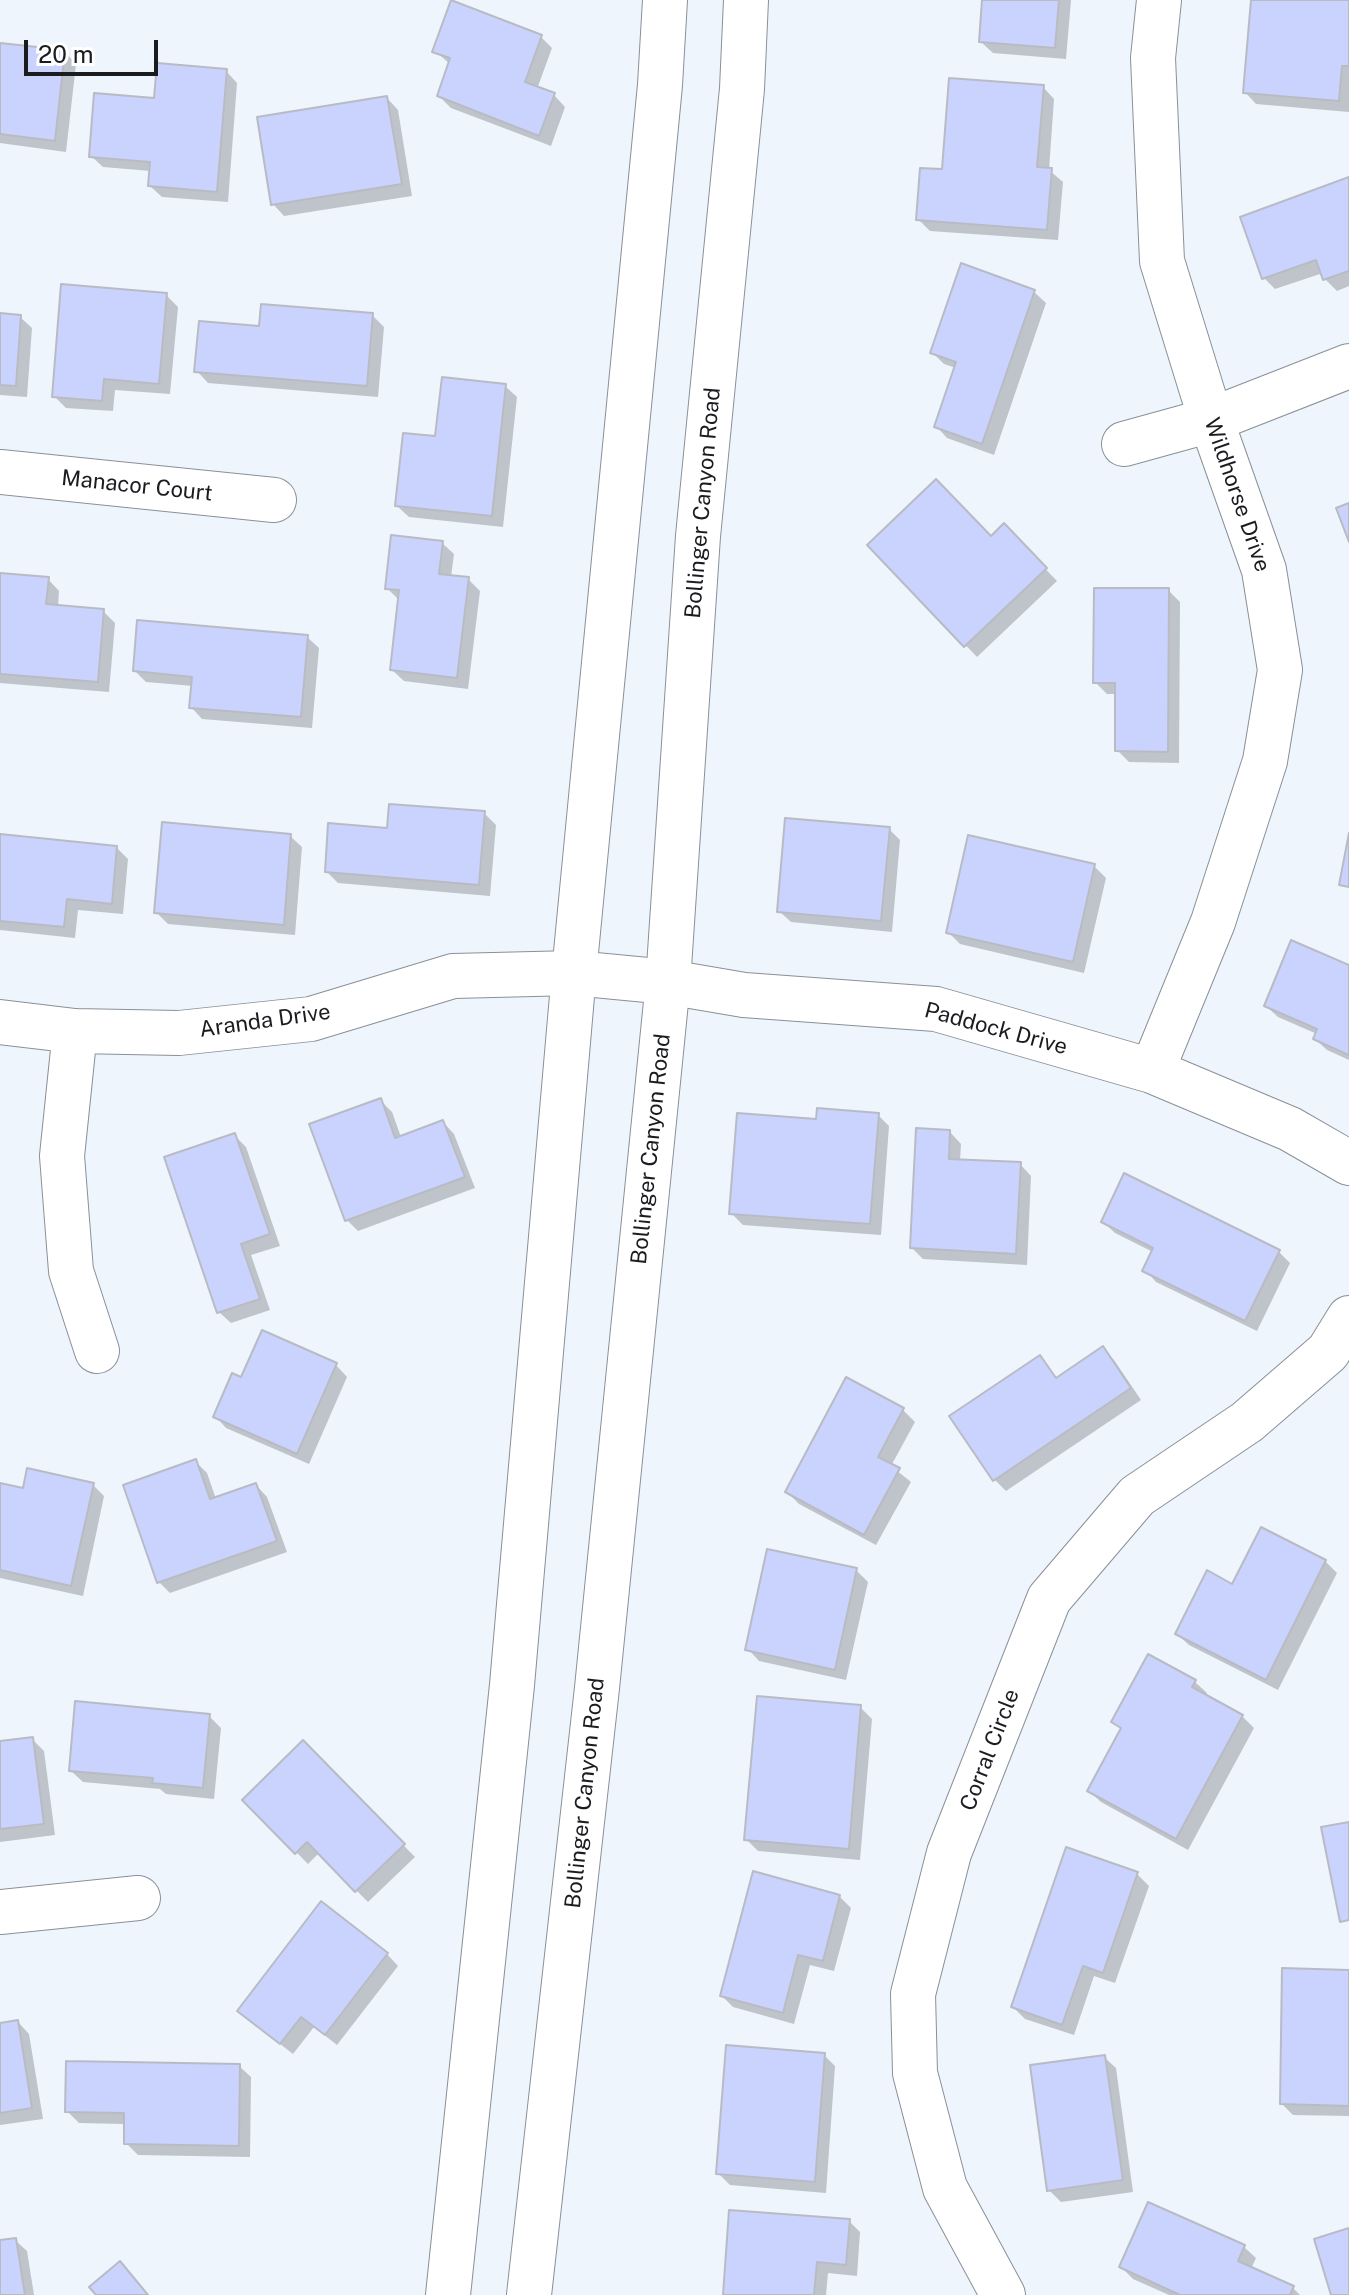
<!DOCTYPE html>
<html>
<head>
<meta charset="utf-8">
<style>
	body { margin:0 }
	#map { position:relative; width:1349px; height:2295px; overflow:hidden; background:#eef5fc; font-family:"Public Sans",sans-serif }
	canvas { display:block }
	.scale { position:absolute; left:24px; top:40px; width:134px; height:36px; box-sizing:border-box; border:4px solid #1a1c1f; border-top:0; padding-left:10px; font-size:24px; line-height:28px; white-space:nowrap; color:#1a1c1f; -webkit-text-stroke:6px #fff; paint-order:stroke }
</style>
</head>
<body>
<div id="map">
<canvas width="1349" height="2295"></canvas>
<div class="scale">20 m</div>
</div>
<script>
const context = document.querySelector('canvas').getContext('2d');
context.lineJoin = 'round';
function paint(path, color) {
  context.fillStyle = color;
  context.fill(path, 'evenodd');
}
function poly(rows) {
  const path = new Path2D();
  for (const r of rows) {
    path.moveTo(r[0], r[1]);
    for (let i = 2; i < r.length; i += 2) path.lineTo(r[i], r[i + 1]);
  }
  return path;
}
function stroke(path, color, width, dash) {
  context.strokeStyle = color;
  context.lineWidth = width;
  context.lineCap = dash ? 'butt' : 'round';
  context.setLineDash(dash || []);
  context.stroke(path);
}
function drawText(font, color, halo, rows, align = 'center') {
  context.font = font + ' "Public Sans",sans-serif';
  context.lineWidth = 8;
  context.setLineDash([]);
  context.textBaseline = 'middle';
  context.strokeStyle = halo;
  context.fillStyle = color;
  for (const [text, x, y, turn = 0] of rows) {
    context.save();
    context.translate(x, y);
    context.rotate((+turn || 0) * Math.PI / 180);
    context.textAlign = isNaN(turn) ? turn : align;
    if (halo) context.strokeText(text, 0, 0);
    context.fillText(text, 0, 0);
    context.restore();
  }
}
paint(poly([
	[984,0,1071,0,1066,59,993,53,981,42],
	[1253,0,1349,1,1349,112,1256,104,1245,92],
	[541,37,552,48,537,89,554,95,565,107,551,146,451,108,439,96,450,64,435,51],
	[0,45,65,52,76,64,66,152,0,143],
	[226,71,237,83,228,202,162,197,150,186,151,171,103,167,91,156,155,100],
	[1043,87,1054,99,1049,170,1063,182,1058,240,930,231,918,219,944,172],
	[387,98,398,110,412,196,284,216,273,204],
	[1349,179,1349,286,1337,291,1325,279,1323,273,1275,289,1264,278],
	[1034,292,1046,303,994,455,947,438,936,426,956,368,944,364,932,352],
	[166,295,178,307,170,394,115,390,113,411,66,408,54,396],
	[0,314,20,317,32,328,27,397,0,395],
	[372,315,384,327,378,397,208,383,197,371,261,328],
	[505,386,517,397,503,527,409,517,397,506,437,438],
	[1004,526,1057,581,977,657,870,545,991,539],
	[442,543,454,554,451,577,468,579,480,591,468,689,404,681,392,670,399,600,387,588],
	[0,575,48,579,59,591,58,607,103,611,115,623,109,692,0,683],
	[1168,590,1180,602,1179,763,1129,762,1117,750,1117,694,1107,694,1095,682],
	[307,637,319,648,312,728,202,719,191,707,193,686,146,682,135,671],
	[484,813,496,825,490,896,338,883,327,872,389,830],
	[889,829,900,840,892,932,791,922,779,911],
	[290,836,302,847,295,935,168,924,156,912],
	[0,837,117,848,128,859,123,914,78,910,75,938,0,930],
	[1094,866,1106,878,1084,973,960,944,948,932],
	[1349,967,1349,1060,1327,1050,1315,1039,1317,1034,1278,1017,1266,1006],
	[380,1100,392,1112,401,1137,443,1122,454,1134,475,1188,358,1231,347,1220],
	[878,1115,889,1126,881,1235,743,1225,731,1213,817,1121],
	[950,1132,961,1144,960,1161,1020,1164,1031,1176,1027,1265,923,1259,912,1248],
	[234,1135,246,1147,280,1246,251,1255,270,1310,231,1323,219,1312],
	[1103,1222,1278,1251,1290,1263,1257,1331,1156,1282,1145,1270,1153,1252,1115,1233],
	[1103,1349,1114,1360,1141,1400,1006,1491,995,1480,951,1417,1039,1358,1058,1379],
	[336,1365,347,1377,309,1464,226,1428,215,1416,242,1379],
	[847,1379,903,1410,915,1422,891,1466,911,1482,876,1545,799,1504,787,1492],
	[195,1461,207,1473,216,1499,256,1485,267,1497,287,1552,170,1593,159,1582],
	[0,1485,25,1490,93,1485,104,1496,83,1596,0,1578],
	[1325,1561,1337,1573,1278,1690,1189,1645,1177,1634,1233,1586],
	[856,1570,868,1582,846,1680,759,1661,748,1649],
	[1148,1657,1195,1682,1207,1693,1205,1696,1242,1716,1254,1728,1188,1850,1101,1802,1089,1791,1122,1730,1113,1722],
	[860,1707,872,1719,860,1860,758,1851,746,1839],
	[209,1716,221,1728,214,1799,166,1794,160,1789,83,1782,71,1771],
	[32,1739,44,1751,55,1835,0,1842,0,1743],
	[303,1743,415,1857,368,1902,319,1853,308,1864,245,1800],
	[1137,1874,1149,1886,1115,1983,1094,1976,1074,2035,1025,2019,1013,2007],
	[839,1896,851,1908,834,1971,810,1965,794,2024,733,2007,722,1996],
	[387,1954,398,1966,337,2045,314,2027,293,2054,252,2022],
	[1349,1972,1349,2116,1293,2115,1282,2104],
	[18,2022,29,2034,43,2119,0,2125,0,2025],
	[824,2055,835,2066,826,2193,730,2185,718,2173],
	[1104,2057,1116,2068,1133,2192,1061,2202,1049,2190],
	[239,2066,251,2077,250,2157,138,2155,126,2143,126,2124,79,2123,67,2111],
	[849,2221,860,2232,857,2276,828,2273,826,2295,725,2295],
	[15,2240,27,2251,34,2295,0,2295,0,2242],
	[1244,2247,1256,2258,1251,2269,1293,2288,1300,2295,1169,2295,1133,2279,1121,2267]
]), '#0003');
const building = poly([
	[451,0,542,35,525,82,555,93,539,136,437,96,450,58,432,52,451,0],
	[982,0,1059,0,1055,48,979,42,982,0],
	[1251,0,1349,0,1349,66,1342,66,1339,101,1243,93,1251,0],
	[0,43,65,50,55,141,0,134,0,43],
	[157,63,227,69,217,192,148,186,150,162,89,157,94,93,154,98,157,63],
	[949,78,1044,85,1037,167,1052,168,1047,230,916,220,920,168,942,169,949,78],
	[387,96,402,184,271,205,257,117,387,96],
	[1349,177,1349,271,1323,280,1316,260,1262,279,1240,217,1349,177],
	[961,263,1035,290,982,444,934,427,956,362,930,353,961,263],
	[61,284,167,293,159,384,104,379,102,401,52,397,61,284],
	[261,304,373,313,367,386,194,372,199,321,259,326,261,304],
	[0,313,21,315,16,386,0,385,0,313],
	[442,377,506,384,492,516,395,506,403,433,435,436,442,377],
	[936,479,991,536,1004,523,1047,568,964,647,867,545,936,479],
	[1349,503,1349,542,1336,508,1349,503],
	[391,535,443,541,439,574,469,577,457,678,390,670,399,590,385,589,391,535],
	[0,573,49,577,46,604,104,609,98,682,0,674,0,573],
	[1094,588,1169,588,1168,752,1115,751,1115,683,1093,683,1094,588],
	[137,620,308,635,301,717,189,708,192,677,133,671,137,620],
	[389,804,485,811,479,885,325,872,328,823,387,828,389,804],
	[785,818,890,827,881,921,777,912,785,818],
	[162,822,291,834,284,925,154,913,162,822],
	[1349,833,1349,887,1339,885,1349,833],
	[0,834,117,846,112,904,67,899,64,927,0,921,0,834],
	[968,835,1095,864,1073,962,946,933,968,835],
	[1291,940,1349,965,1349,1055,1313,1039,1317,1029,1264,1006,1291,940],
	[381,1098,395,1138,443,1120,465,1177,345,1221,309,1124,381,1098],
	[817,1108,879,1113,870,1224,729,1214,737,1113,816,1119,817,1108],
	[916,1128,950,1130,949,1159,1021,1162,1016,1254,910,1248,916,1128],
	[235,1133,270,1234,241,1244,260,1299,217,1313,164,1157,235,1133],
	[1124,1173,1280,1250,1245,1321,1142,1271,1153,1248,1101,1222,1124,1173],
	[262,1330,337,1363,297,1454,213,1417,232,1373,241,1377,262,1330],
	[1103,1346,1131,1388,993,1481,949,1416,1040,1355,1056,1378,1103,1346],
	[846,1377,904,1408,878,1457,900,1468,864,1535,785,1492,846,1377],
	[196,1459,210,1499,256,1483,277,1541,157,1583,123,1485,196,1459],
	[27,1468,94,1483,71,1586,0,1570,0,1483,23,1488,27,1468],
	[1261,1527,1326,1560,1266,1680,1175,1634,1207,1570,1232,1584,1261,1527],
	[767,1549,857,1568,835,1670,745,1650,767,1549],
	[1148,1654,1196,1680,1192,1687,1243,1715,1176,1839,1087,1791,1121,1728,1111,1722,1148,1654],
	[757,1696,861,1705,849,1849,744,1840,757,1696],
	[75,1701,210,1714,203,1788,152,1783,153,1778,69,1771,75,1701],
	[33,1737,44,1824,0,1829,0,1741,33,1737],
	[303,1740,405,1844,355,1892,307,1842,295,1854,242,1800,303,1740],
	[1349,1822,1349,1920,1340,1922,1321,1827,1349,1822],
	[1066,1847,1138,1872,1103,1973,1083,1966,1062,2025,1011,2007,1066,1847],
	[753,1871,840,1895,823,1961,798,1955,783,2013,720,1996,753,1871],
	[321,1901,388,1953,325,2035,301,2017,280,2044,237,2011,321,1901],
	[1282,1968,1349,1970,1349,2106,1280,2104,1282,1968],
	[18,2020,32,2108,0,2113,0,2023,18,2020],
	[726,2045,825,2053,815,2182,716,2174,726,2045],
	[1105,2055,1123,2180,1047,2191,1030,2065,1105,2055],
	[66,2061,240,2064,239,2146,124,2144,124,2113,65,2112,66,2061],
	[1148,2202,1245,2245,1238,2261,1294,2286,1290,2295,1180,2295,1119,2267,1148,2202],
	[729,2210,850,2219,846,2265,817,2262,814,2295,723,2295,729,2210],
	[1349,2228,1349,2295,1331,2295,1314,2239,1349,2228],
	[16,2238,25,2295,0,2295,0,2240,16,2238],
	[120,2261,148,2295,96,2295,89,2287,120,2261]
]);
paint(building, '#cad3fe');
stroke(building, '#b9bbc4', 2);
const minor = poly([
	[1124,444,1211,420,1349,366],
	[0,472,274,500],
	[0,1022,75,1031,179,1033,311,1019,453,976,574,973,668,982,744,995,936,1009,1152,1071,1290,1129,1349,1163],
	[75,1031,62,1156,71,1271,97,1351],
	[1152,1071,1213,922,1265,761,1280,670,1264,570,1211,420,1162,261,1153,58,1159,0],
	[0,1912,138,1898],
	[1003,2295,945,2188,915,2073,913,1994,949,1853,1049,1599,1137,1496,1247,1422,1328,1352,1349,1318]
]);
const secondary = poly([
	[448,2295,512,1685,574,973,660,85,665,0],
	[529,2295,597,1688,668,982,698,536,742,89,746,0]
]);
stroke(minor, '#8a9097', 46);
stroke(secondary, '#8a9097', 46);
stroke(minor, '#fff', 44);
stroke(secondary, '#fff', 44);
drawText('22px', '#1a1c1f', '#fff', [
	["Manacor Court",137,486,6],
	["Wildhorse Drive",1237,495,71],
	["Bollinger Canyon Road",703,503,-85],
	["Aranda Drive",265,1021,-8],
	["Paddock Drive",996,1029,15],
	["Bollinger Canyon Road",651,1149,-84],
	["Corral Circle",990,1750,-69],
	["Bollinger Canyon Road",585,1793,-84]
]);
</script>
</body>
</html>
